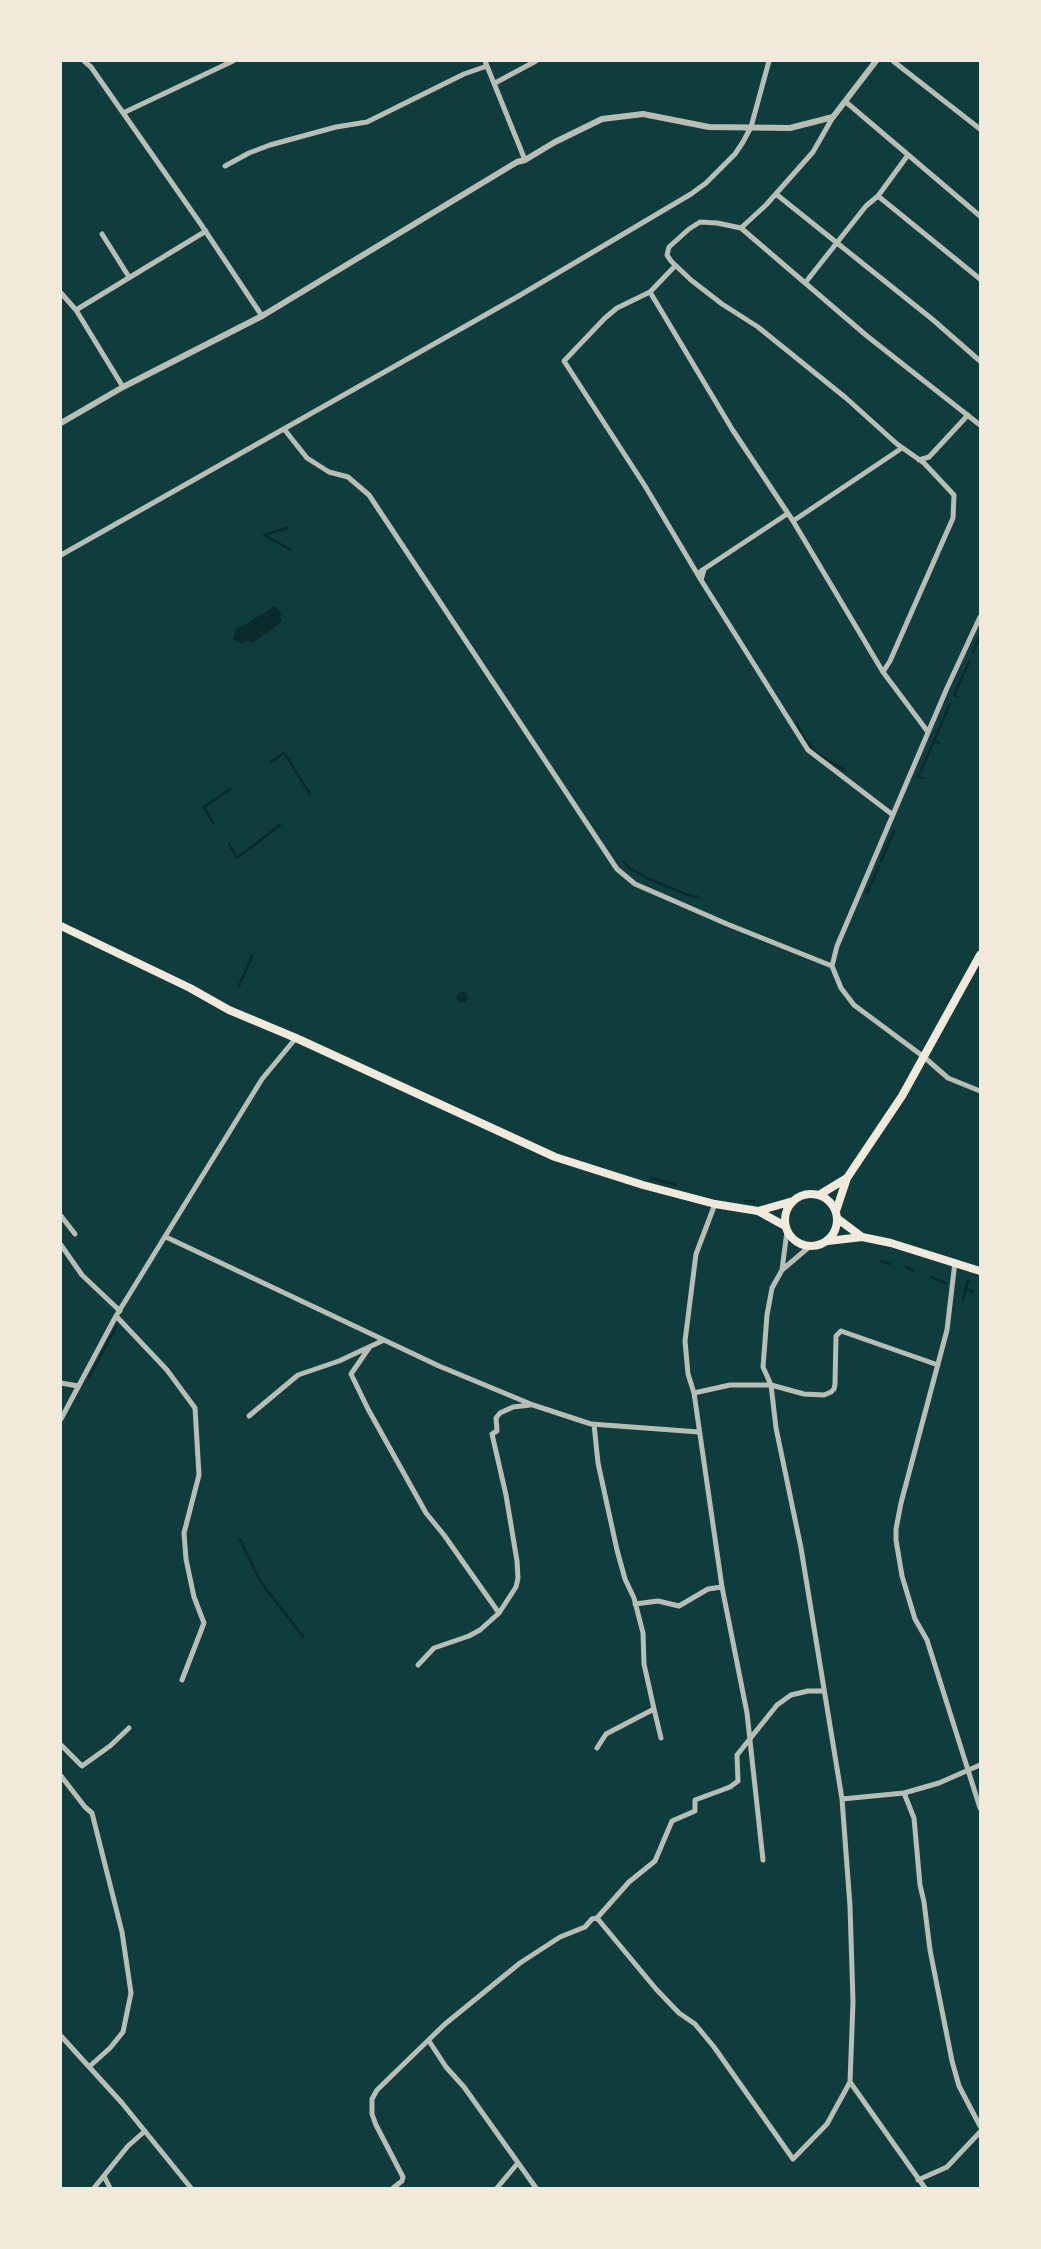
<!DOCTYPE html>
<html>
<head>
<meta charset="utf-8">
<style>
	body { margin:0 }
	#map { position:relative; width:1041px; height:2249px; overflow:hidden; background:#0f3d3e; font-family:"Fira Sans Condensed",sans-serif }
	canvas { display:block }
	.frame { position:absolute; inset:0; border:62px solid #f1e9da; pointer-events:none }
</style>
</head>
<body>
<div id="map">
<canvas width="1041" height="2249"></canvas>
<div class="frame"></div>
</div>
<script>
const context = document.querySelector('canvas').getContext('2d');
context.lineJoin = 'round';
function paint(path, color) {
  context.fillStyle = color;
  context.fill(path, 'evenodd');
}
function poly(rows) {
  const path = new Path2D();
  for (const r of rows) {
    if (r.length === 3) {
      path.moveTo(r[0] + r[2], r[1]);
      path.arc(r[0], r[1], r[2], 0, 2 * Math.PI);
      continue;
    }
    path.moveTo(r[0], r[1]);
    for (let i = 2; i < r.length; i += 2) path.lineTo(r[i], r[i + 1]);
  }
  return path;
}
function stroke(path, color, width, dash) {
  context.strokeStyle = color;
  context.lineWidth = width;
  context.lineCap = dash ? 'butt' : 'round';
  context.setLineDash(dash || []);
  context.stroke(path);
}
paint(poly([
	[275,606,281,613,280,618,282,621,263,636,252,643,246,640,241,644,233,639,236,630],
	[462,997,5.5]
]), '#0a2a2b');
stroke(poly([
	[287,528,264,535,291,550],
	[973,652,980,637],
	[958,697,954,695,969,662],
	[796,723,806,741,818,754,846,771],
	[934,740,939,743],
	[271,762,284,753,310,794],
	[923,778,918,777,950,704],
	[213,823,204,807,230,789],
	[229,844,237,858,280,825],
	[881,861,894,831],
	[624,862,629,868,649,879,693,897,697,896],
	[867,893,879,866],
	[239,986,252,956],
	[651,1178,676,1185],
	[745,1201,754,1201],
	[881,1261,889,1264],
	[906,1267,913,1270],
	[931,1277,946,1283],
	[965,1289,973,1291],
	[963,1300,968,1280],
	[89,1378,117,1325],
	[240,1539,260,1581,303,1637]
]), '#0a2a2b', 2.5);
stroke(poly([
	[84,61,91,67,200,223,262,316],
	[485,61,525,160],
	[893,61,980,129],
	[495,83,536,61],
	[846,102,980,216],
	[123,113,233,61],
	[908,155,878,196,980,279],
	[225,166,249,153,270,145,336,127,367,122,464,74,487,66],
	[776,194,932,319,980,361],
	[741,228,766,205,813,152,833,117],
	[102,234,129,277],
	[675,266,650,292,617,308,605,318,564,361,645,486,701,580],
	[805,283,866,206,878,196],
	[650,292,732,429,793,521,883,672,928,732],
	[61,293,76,310,123,387],
	[76,310,206,231],
	[284,429,307,458,329,472,348,477,369,495,617,869,635,884,727,924,832,966],
	[919,460,929,457,968,415],
	[793,521,902,448],
	[61,555,517,297,691,194,706,183,735,154,743,142,751,127,769,61],
	[704,570,701,580,808,750,893,815],
	[701,571,787,514],
	[980,617,947,688,837,946,832,966,841,988,854,1005,924,1057,948,1078,980,1091],
	[883,672,890,661,953,518,954,495,924,463,897,444,846,398,758,327,722,304,691,280,671,261,667,255,669,247,689,229,700,222,717,223,741,228,867,336,980,425],
	[715,1204,696,1254,685,1341,688,1374,694,1393,730,1385,771,1385,804,1394,824,1395,831,1392,834,1389,835,1384,836,1336,841,1331,938,1365],
	[61,1216,75,1234],
	[166,1237,439,1366,533,1405,591,1424,699,1432],
	[61,1245,82,1275,120,1311],
	[955,1262,947,1330,901,1503,896,1529,896,1540,902,1576,915,1619,927,1640,980,1808],
	[782,1270,787,1231],
	[116,1316,167,1370,195,1408,199,1475,184,1533,186,1559,194,1597,204,1623,182,1680],
	[369,1348,351,1374,368,1409,426,1513,444,1535,499,1613],
	[61,1383,78,1386],
	[694,1393,722,1587,747,1713,763,1860],
	[249,1416,298,1375,339,1361,384,1340],
	[61,1419,116,1316,262,1079,296,1038],
	[594,1424,598,1463,617,1550,625,1579,634,1598,643,1633,644,1664,654,1709,606,1734,597,1748],
	[635,1604,658,1601,679,1606,708,1589,722,1587],
	[418,1665,434,1648,469,1636,480,1630,499,1613,516,1587,518,1578,517,1561,506,1495,492,1434,497,1431,496,1418,500,1413,513,1407,530,1405],
	[654,1709,661,1738],
	[61,1745,82,1766,110,1746,129,1728],
	[61,1776,85,1807,92,1813,122,1932,131,1993,123,2032,110,2048,90,2066],
	[904,1793,914,1818,920,1885,924,1902,930,1950,952,2061,959,2086,980,2126],
	[842,1799,904,1793,939,1783,980,1765],
	[597,1918,656,1989,679,2013,695,2024,714,2047,793,2159,827,2124,850,2082,853,2002,850,1906,842,1799,801,1548,776,1428,771,1385,763,1367,767,1315,772,1288,782,1270,809,1247],
	[61,2036,122,2103,191,2188],
	[429,2041,446,2067,464,2087,536,2188],
	[850,2082,925,2188],
	[104,2176,110,2188],
	[918,2180,947,2167,980,2132],
	[94,2188,128,2146,145,2131],
	[393,2188,402,2181,403,2177,376,2125,372,2114,372,2099,377,2090,445,2024,520,1963,560,1937,585,1927,592,1919,597,1918,629,1882,655,1861,672,1821,695,1811,695,1800,730,1787,738,1781,737,1755,777,1705,791,1695,808,1691,824,1691],
	[497,2188,517,2164]
]), '#b8beb3', 5);
stroke(poly([
	[61,423,123,387,262,316,517,162,525,160,555,142,602,119,643,114,709,127,790,128,833,117,876,61]
]), '#b8beb3', 6);
stroke(poly([
	[819,1195,847,1178],
	[836,1211,847,1178,902,1096,980,955]
]), '#f1e9da', 8);
stroke(poly([
	[61,926,190,988,229,1010,296,1038,555,1157,643,1185,715,1204,758,1211,785,1226],
	[811,1220,26],
	[758,1211,793,1201],
	[838,1219,862,1237],
	[828,1241,862,1237,891,1243,980,1271]
]), '#f1e9da', 8);
</script>
</body>
</html>
